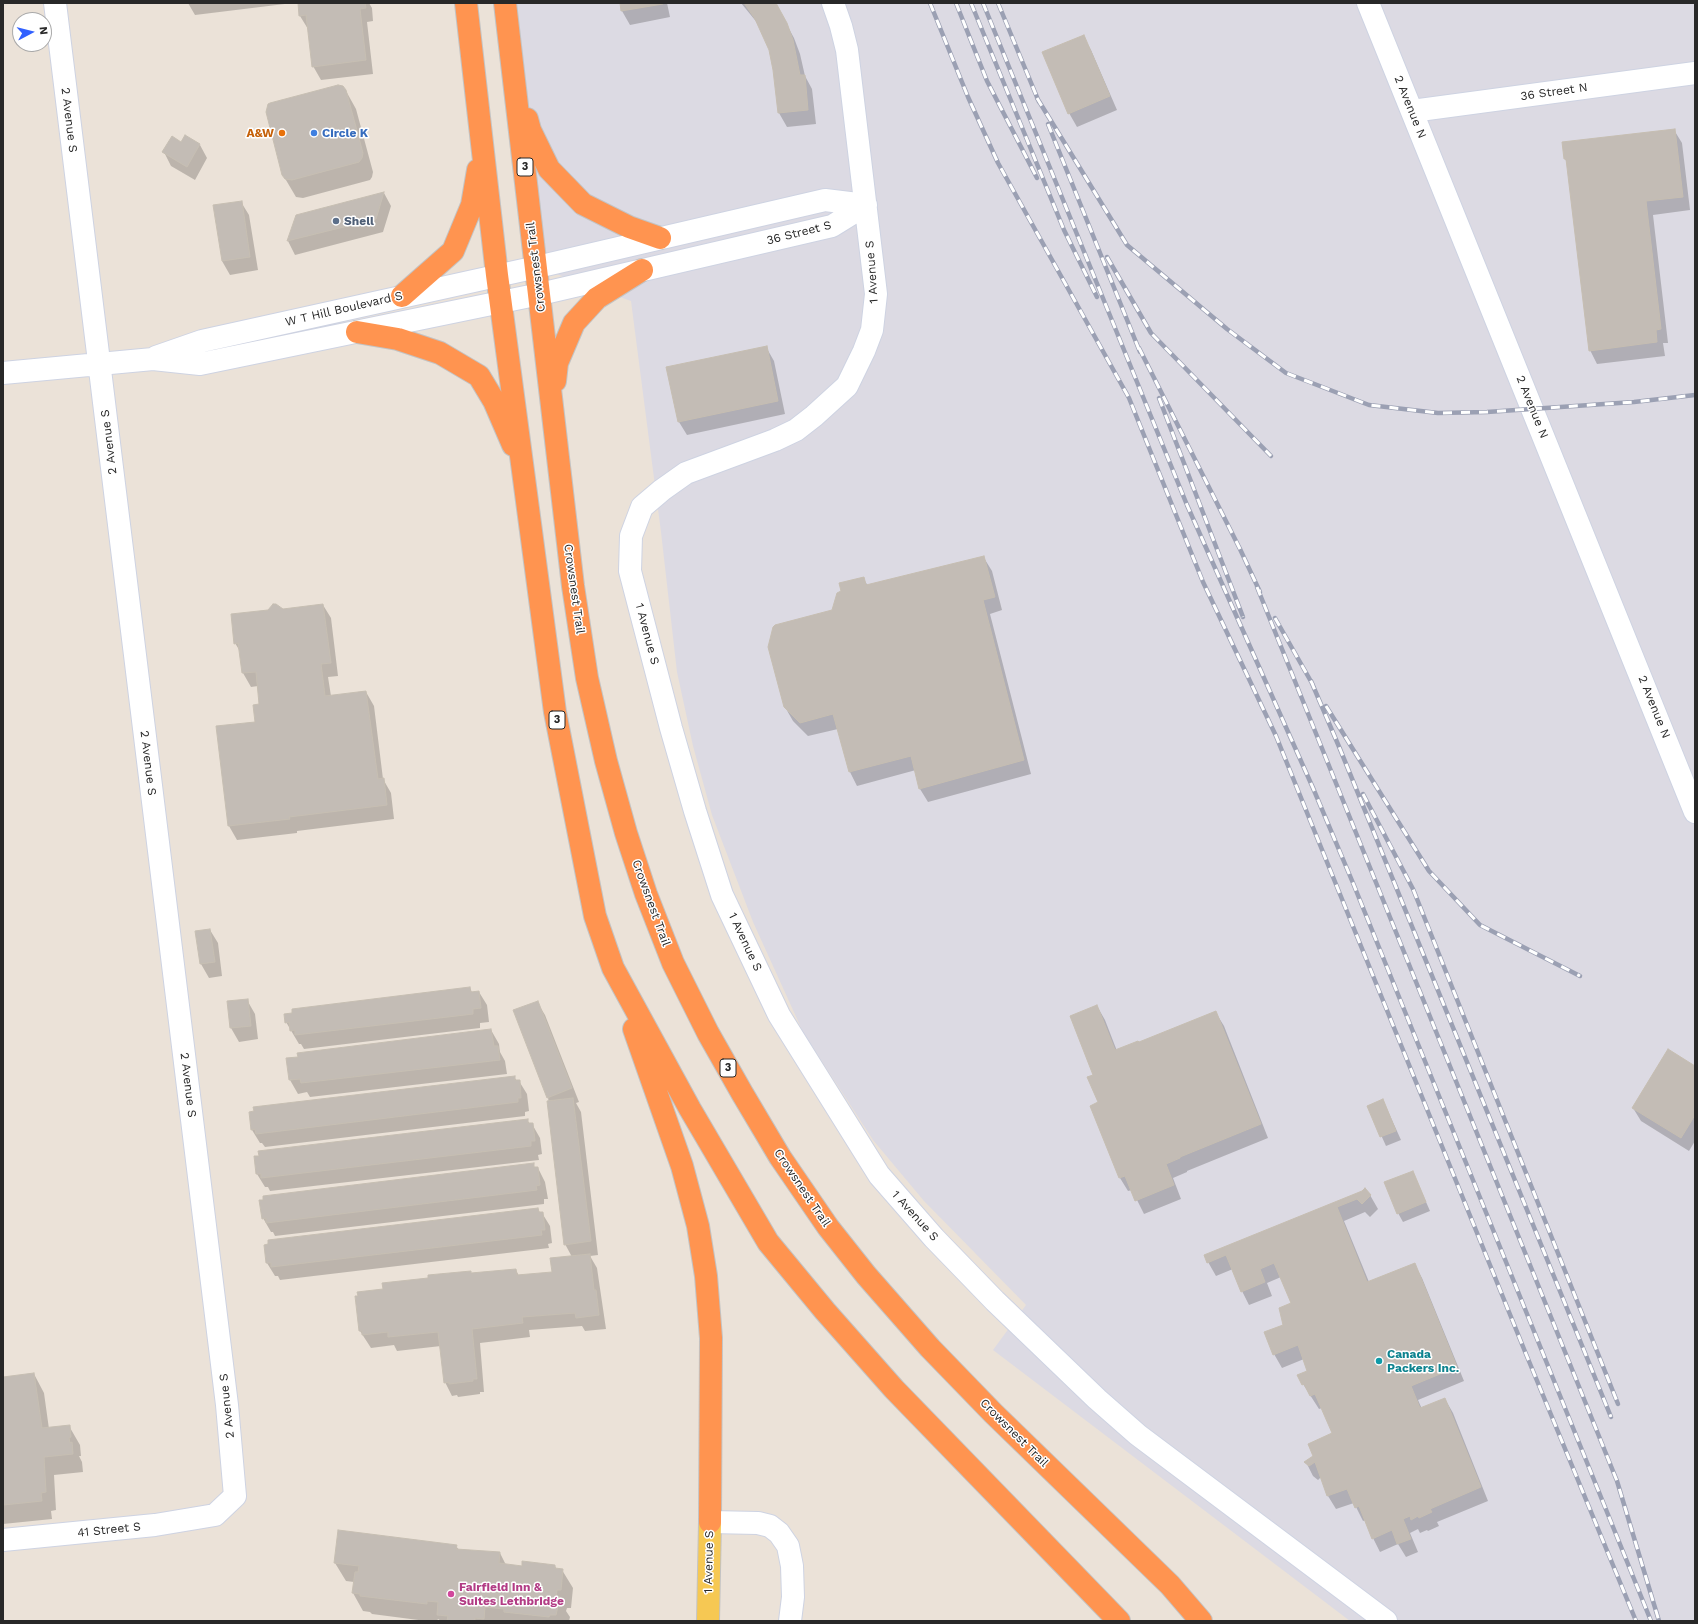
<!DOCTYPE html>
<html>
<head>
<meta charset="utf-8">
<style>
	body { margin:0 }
	#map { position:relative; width:1698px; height:1624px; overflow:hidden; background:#ebe2d8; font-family:"Work Sans",sans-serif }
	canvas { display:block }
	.frame { position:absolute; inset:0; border:4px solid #282828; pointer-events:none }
	.north { position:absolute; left:12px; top:12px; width:40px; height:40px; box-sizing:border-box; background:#fff; border:1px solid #a9a9a9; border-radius:50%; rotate:83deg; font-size:11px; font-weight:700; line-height:16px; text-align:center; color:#282828 }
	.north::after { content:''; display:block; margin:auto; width:14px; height:18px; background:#3261ff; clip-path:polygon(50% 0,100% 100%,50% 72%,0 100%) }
</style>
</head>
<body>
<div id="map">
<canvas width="1698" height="1624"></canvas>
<div class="frame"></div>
<div class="north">N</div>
</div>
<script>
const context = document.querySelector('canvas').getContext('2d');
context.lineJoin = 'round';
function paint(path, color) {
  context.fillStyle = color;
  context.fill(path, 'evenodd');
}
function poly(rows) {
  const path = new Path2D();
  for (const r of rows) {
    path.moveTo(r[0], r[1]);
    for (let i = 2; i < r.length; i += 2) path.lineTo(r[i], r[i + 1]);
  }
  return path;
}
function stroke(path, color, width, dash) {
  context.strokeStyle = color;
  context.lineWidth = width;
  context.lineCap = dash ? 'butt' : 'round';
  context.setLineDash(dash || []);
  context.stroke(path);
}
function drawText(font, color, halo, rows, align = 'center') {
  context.font = font + ' "Work Sans",sans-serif';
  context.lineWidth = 3;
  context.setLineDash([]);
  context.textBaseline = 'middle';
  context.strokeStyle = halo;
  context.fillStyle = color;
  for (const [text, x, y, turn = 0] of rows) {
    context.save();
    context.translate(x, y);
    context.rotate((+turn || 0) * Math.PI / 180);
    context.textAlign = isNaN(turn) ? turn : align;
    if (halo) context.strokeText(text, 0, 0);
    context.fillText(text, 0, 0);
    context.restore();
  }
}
paint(poly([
	[505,3,1695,3,1695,1621,1350,1621,993,1350,1026,1305,924,1201,873,1140,803,1032,753,922,712,815,693,746,677,672,661,532,631,301,537,267]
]), '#dcdae3');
paint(poly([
	[188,3,293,3,195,15],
	[299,3,369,3,372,8,373,21,367,22,373,74,321,80,313,66,308,29,300,16],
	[621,3,667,3,670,17,630,25,622,11],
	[741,3,775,3,794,38,800,54,805,76,812,89,816,124,787,127,779,113,774,70,770,50,759,25],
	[1083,36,1091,50,1117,110,1077,127,1069,113,1044,53],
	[346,91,356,109,373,172,372,177,370,180,303,198,296,197,283,175],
	[1674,130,1682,143,1690,210,1653,215,1668,343,1663,343,1665,356,1597,364,1590,350,1568,164,1565,159,1563,143],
	[182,143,200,145,207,158,195,180,171,166,164,152],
	[384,193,391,206,383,232,295,255,288,241,297,216],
	[241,202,249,215,258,270,230,275,222,261],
	[766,347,774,361,785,414,687,435,679,422],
	[984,558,992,571,1002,610,990,614,1031,774,928,802,920,789,916,770,857,786,850,772,838,729,808,736,793,721,785,707,833,611,863,578,868,586],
	[323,605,331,618,338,676,328,677,331,696,366,692,374,706,383,779,391,793,394,819,297,831,297,833,237,840,229,826,217,727,256,723,260,705,258,686,251,687,243,673,241,653,235,643,283,610],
	[210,930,218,943,222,976,209,978,201,964,196,932],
	[469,988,472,992,479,992,487,1005,489,1022,480,1023,480,1028,304,1049,301,1044,299,1044,286,1022],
	[247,1000,255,1014,258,1039,239,1042,231,1028,228,1002],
	[537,1002,545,1015,579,1102,576,1103,581,1112,598,1255,590,1256,597,1268,606,1329,585,1331,582,1326,529,1330,530,1337,480,1343,484,1392,480,1392,480,1394,458,1397,457,1395,452,1396,445,1382,441,1346,397,1351,394,1345,371,1348,360,1331,384,1290,429,1278,470,1272,472,1274,516,1270,519,1276,553,1273,572,1257,565,1244],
	[1097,1006,1105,1020,1117,1051,1139,1044,1216,1013,1224,1026,1268,1138,1187,1171,1187,1172,1173,1178,1181,1199,1144,1214,1132,1190,1128,1191,1120,1178,1091,1106,1099,1103,1095,1075],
	[491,1030,499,1044,500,1052,505,1061,507,1074,310,1097,307,1092,298,1094,290,1080],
	[1695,1067,1695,1141,1689,1151,1641,1121,1633,1108],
	[514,1077,517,1081,519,1081,527,1094,529,1111,525,1112,525,1116,265,1147,262,1143,260,1143,252,1130,255,1112],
	[1383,1100,1401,1140,1386,1146,1368,1106],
	[527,1120,530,1124,532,1124,540,1138,542,1154,538,1155,539,1160,270,1191,268,1187,265,1187,257,1174],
	[533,1165,535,1168,538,1168,545,1182,548,1199,544,1199,544,1204,275,1236,273,1232,271,1232,263,1218],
	[1413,1172,1430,1211,1403,1222,1398,1213],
	[1363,1192,1370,1195,1378,1209,1370,1217,1365,1212,1344,1221,1369,1282,1415,1265,1422,1278,1464,1381,1418,1400,1422,1409,1445,1399,1453,1413,1488,1501,1437,1522,1439,1526,1428,1531,1427,1530,1420,1533,1418,1529,1410,1533,1418,1552,1406,1557,1398,1544,1380,1552,1373,1538,1366,1520,1363,1521,1354,1503,1336,1509,1328,1496,1321,1477,1318,1480,1313,1476,1306,1462,1314,1456,1333,1433,1322,1408,1319,1409,1303,1384,1309,1371,1304,1359,1282,1368,1274,1354,1292,1303,1281,1277,1267,1283,1272,1296,1249,1305,1242,1291,1233,1269,1216,1276,1208,1262],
	[538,1209,540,1213,542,1213,550,1226,552,1243,548,1244,549,1248,280,1280,278,1276,275,1276,267,1263],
	[34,1374,44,1393,49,1429,69,1426,80,1445,81,1456,79,1456,82,1462,83,1472,54,1475,56,1510,51,1511,52,1519,3,1524,3,1378],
	[456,1546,459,1550,500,1553,506,1565,522,1567,555,1566,557,1570,562,1570,573,1588,571,1608,567,1608,566,1611,570,1617,569,1621,441,1621,438,1619,437,1621,426,1621,372,1614,370,1612,363,1611,353,1593,354,1582,346,1581,335,1563]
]), '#0003');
const building = poly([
	[298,3,365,3,366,8,360,9,366,60,312,67,306,15,299,16,298,3],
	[620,3,663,3,663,4,621,11,620,3],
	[744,3,776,3,787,23,793,40,800,75,805,75,808,110,778,113,773,70,769,50,755,19,744,3],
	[1084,35,1110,96,1068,114,1042,52,1084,35],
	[338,85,343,86,346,90,363,153,362,158,359,162,292,180,285,179,282,175,266,112,268,104,270,103,338,85],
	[1675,129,1683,197,1646,201,1661,329,1656,330,1657,342,1589,351,1566,159,1564,159,1562,142,1675,129],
	[185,135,200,144,187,167,162,152,172,136,181,142,185,135],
	[384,192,376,219,287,241,296,215,384,192],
	[242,201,250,257,222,261,213,205,242,201],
	[767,346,778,401,678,422,666,367,767,346],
	[984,556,995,597,983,600,1024,760,919,789,911,756,849,772,833,714,800,723,784,707,768,647,773,627,775,625,832,610,837,593,841,591,839,583,864,577,866,585,984,556],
	[273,604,276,604,283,609,323,604,331,663,321,664,325,696,366,691,378,779,384,778,387,805,289,817,290,819,228,826,216,726,255,722,253,705,259,704,256,672,242,673,238,643,234,644,231,614,268,610,273,604],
	[210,929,215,962,200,964,195,931,210,929],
	[470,987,471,992,479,991,481,1008,473,1009,473,1014,295,1035,295,1030,290,1031,289,1022,285,1023,284,1014,292,1013,292,1009,470,987],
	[248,999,251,1026,230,1028,227,1001,248,999],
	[538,1001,572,1088,547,1098,513,1010,538,1001],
	[1097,1005,1115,1050,1138,1041,1139,1042,1216,1011,1261,1124,1180,1157,1180,1158,1166,1164,1174,1185,1135,1201,1125,1176,1119,1178,1090,1106,1098,1102,1087,1077,1093,1075,1070,1016,1097,1005],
	[491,1029,494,1046,498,1046,500,1060,301,1083,300,1079,289,1080,286,1058,298,1057,297,1053,491,1029],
	[1668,1049,1695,1066,1695,1115,1681,1138,1632,1108,1668,1049],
	[515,1076,515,1080,520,1080,521,1098,518,1098,518,1102,256,1134,255,1129,251,1130,249,1112,254,1111,253,1107,515,1076],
	[573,1098,591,1241,564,1245,547,1101,573,1098],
	[1383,1099,1396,1131,1380,1137,1367,1106,1383,1099],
	[528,1119,528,1123,533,1123,535,1141,531,1141,531,1146,261,1178,261,1174,256,1174,254,1156,259,1156,258,1151,528,1119],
	[534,1163,534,1167,538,1167,540,1185,536,1186,537,1190,266,1223,266,1218,262,1219,259,1200,263,1200,263,1196,534,1163],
	[1413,1171,1426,1202,1397,1214,1384,1182,1413,1171],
	[1365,1188,1371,1195,1362,1204,1357,1199,1337,1207,1367,1282,1415,1263,1457,1367,1411,1386,1420,1408,1445,1398,1481,1487,1430,1509,1432,1512,1419,1518,1418,1516,1411,1520,1410,1516,1403,1519,1411,1539,1397,1544,1392,1530,1372,1539,1359,1506,1355,1508,1347,1489,1327,1496,1315,1462,1309,1466,1304,1462,1313,1456,1308,1444,1332,1433,1315,1394,1310,1396,1304,1384,1302,1385,1297,1375,1307,1371,1298,1345,1273,1355,1264,1332,1283,1325,1279,1308,1291,1303,1274,1263,1260,1269,1265,1282,1241,1292,1226,1255,1207,1263,1204,1255,1362,1191,1365,1188],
	[538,1208,539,1212,543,1212,545,1230,541,1230,542,1235,271,1267,271,1263,266,1263,264,1245,268,1244,268,1240,538,1208],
	[590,1254,594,1290,596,1290,599,1315,576,1318,575,1313,522,1317,523,1323,472,1329,477,1379,473,1379,473,1381,449,1384,449,1382,444,1383,438,1332,388,1337,388,1332,362,1335,362,1331,359,1331,355,1296,358,1296,357,1292,383,1289,382,1283,428,1278,428,1275,471,1271,471,1273,516,1269,517,1275,552,1272,550,1258,590,1254],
	[34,1373,42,1428,70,1425,71,1437,69,1438,70,1443,72,1442,73,1454,44,1457,46,1492,41,1493,42,1501,3,1505,3,1377,34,1373],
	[338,1530,457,1545,456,1549,500,1552,499,1563,522,1566,522,1561,555,1565,555,1568,563,1569,561,1590,557,1590,556,1597,560,1597,556,1615,550,1615,549,1617,504,1612,504,1609,485,1607,484,1619,475,1618,475,1621,447,1621,448,1616,437,1615,438,1602,427,1601,427,1604,360,1596,360,1594,352,1593,355,1572,358,1572,359,1566,334,1563,338,1530]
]);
paint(building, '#c3bcb5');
stroke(building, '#c6beb2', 1);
const minor = poly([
	[833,3,841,26,847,50,876,294,872,330,864,351,847,386,814,416,796,430,775,440,686,473,662,490,642,507,631,536,630,571,671,728,695,811,722,895,779,1015,879,1175,934,1238,995,1301,1097,1399,1138,1435,1386,1621],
	[1368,3,1695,812],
	[1412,111,1695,73],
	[156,357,202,341,537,267,825,200,866,205],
	[3,373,153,359,200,364,540,294,832,226,866,205],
	[710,1522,758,1523,770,1526,779,1533,788,1546,792,1566,793,1597,790,1621],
	[3,1540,155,1525,215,1515,235,1496,227,1405,55,3]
]);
const major = poly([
	[708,1621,710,1522]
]);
const highway = poly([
	[466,3,497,275,555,712,595,916,613,968,690,1109,768,1242,825,1311,894,1389,1119,1621],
	[505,3,573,586,587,678,606,761,626,833,646,894,673,963,708,1033,742,1093,780,1157,828,1227,866,1275,930,1348,993,1413,1170,1585,1201,1621],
	[527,119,530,130,549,169,583,204,629,227,660,238],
	[402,296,453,251,472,205,478,170],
	[357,332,398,339,440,353,479,376,494,401,513,445],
	[555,381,557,363,574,323,597,298,642,270],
	[634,1029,682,1166,698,1226,706,1276,711,1338,710,1522]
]);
stroke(minor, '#ced3e2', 24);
stroke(major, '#c3c3c3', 24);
stroke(highway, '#c3c3c3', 24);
stroke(minor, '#fff', 22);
stroke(major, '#f6c853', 22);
stroke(highway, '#ff9450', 22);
const rail = poly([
	[930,3,968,97,998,163,1129,398,1203,582,1276,736,1526,1354,1636,1621],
	[956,3,987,81,1037,178],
	[971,3,1064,230,1097,297],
	[983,3,1187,505,1313,788,1353,883,1651,1621],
	[998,3,1039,102],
	[1037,98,1127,245,1227,329,1286,373,1369,405,1438,413,1487,412,1634,402,1695,395],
	[1048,124,1140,352],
	[1107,257,1151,333,1271,456],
	[1139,348,1240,549,1260,592],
	[1159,398,1243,617],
	[1257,587,1617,1481,1659,1621],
	[1275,618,1313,685],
	[1311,681,1340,749,1611,1417],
	[1326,706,1429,871,1480,925,1580,976],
	[1363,794,1413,889,1618,1404]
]);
stroke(rail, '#9ba0b3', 4.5);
stroke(rail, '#fff', 3, [9]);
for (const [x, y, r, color] of [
	[282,133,4,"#e8710a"],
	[314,133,4,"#3f7fe0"],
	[336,221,4,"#5c6f8a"],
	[1379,1361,4,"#0f9aa8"],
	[451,1594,4,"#d1479c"]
]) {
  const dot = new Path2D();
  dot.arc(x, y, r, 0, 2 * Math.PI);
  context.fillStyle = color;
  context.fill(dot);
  stroke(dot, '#fff', 1.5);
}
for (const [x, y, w] of [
	[525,167,16],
	[557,720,16],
	[728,1068,16]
]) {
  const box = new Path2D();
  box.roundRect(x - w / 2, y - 9, w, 18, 3);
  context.fillStyle = '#fff';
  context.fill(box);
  stroke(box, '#282828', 1);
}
drawText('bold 11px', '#282828', null, [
	["3",525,167],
	["3",557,720],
	["3",728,1068]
]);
drawText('12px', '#282828', '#fff', [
	["36 Street N",1554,92,-8],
	["2 Avenue N",1410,107,68],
	["2 Avenue S",69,120,83],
	["36 Street S",799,233,-14],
	["Crowsnest Trail",536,267,-97],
	["1 Avenue S",872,272,-94],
	["W T Hill Boulevard S",344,309,-13],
	["2 Avenue N",1532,407,68],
	["2 Avenue S",109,442,-97],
	["Crowsnest Trail",574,589,82],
	["1 Avenue S",647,634,75],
	["2 Avenue N",1654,707,68],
	["2 Avenue S",148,763,83],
	["Crowsnest Trail",651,903,70],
	["1 Avenue S",745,942,65],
	["2 Avenue S",188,1085,83],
	["Crowsnest Trail",802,1188,56],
	["1 Avenue S",915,1216,48],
	["2 Avenue S",227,1406,-96],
	["Crowsnest Trail",1014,1433,45],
	["41 Street S",109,1530,-6],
	["1 Avenue S",709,1562,-89]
]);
drawText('bold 12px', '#c56008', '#fff', [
	["A&W",274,133]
], 'right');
drawText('bold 12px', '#366cbe', '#fff', [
	["Circle K",322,133]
], 'left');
drawText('bold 12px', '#4e5e75', '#fff', [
	["Shell",344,221]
], 'left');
drawText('bold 12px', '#0d838f', '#fff', [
	["Canada",1387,1354],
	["Packers Inc.",1387,1368]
], 'left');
drawText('bold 12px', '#b23c85', '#fff', [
	["Fairfield Inn &",459,1587],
	["Suites Lethbridge",459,1601]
], 'left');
</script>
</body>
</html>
